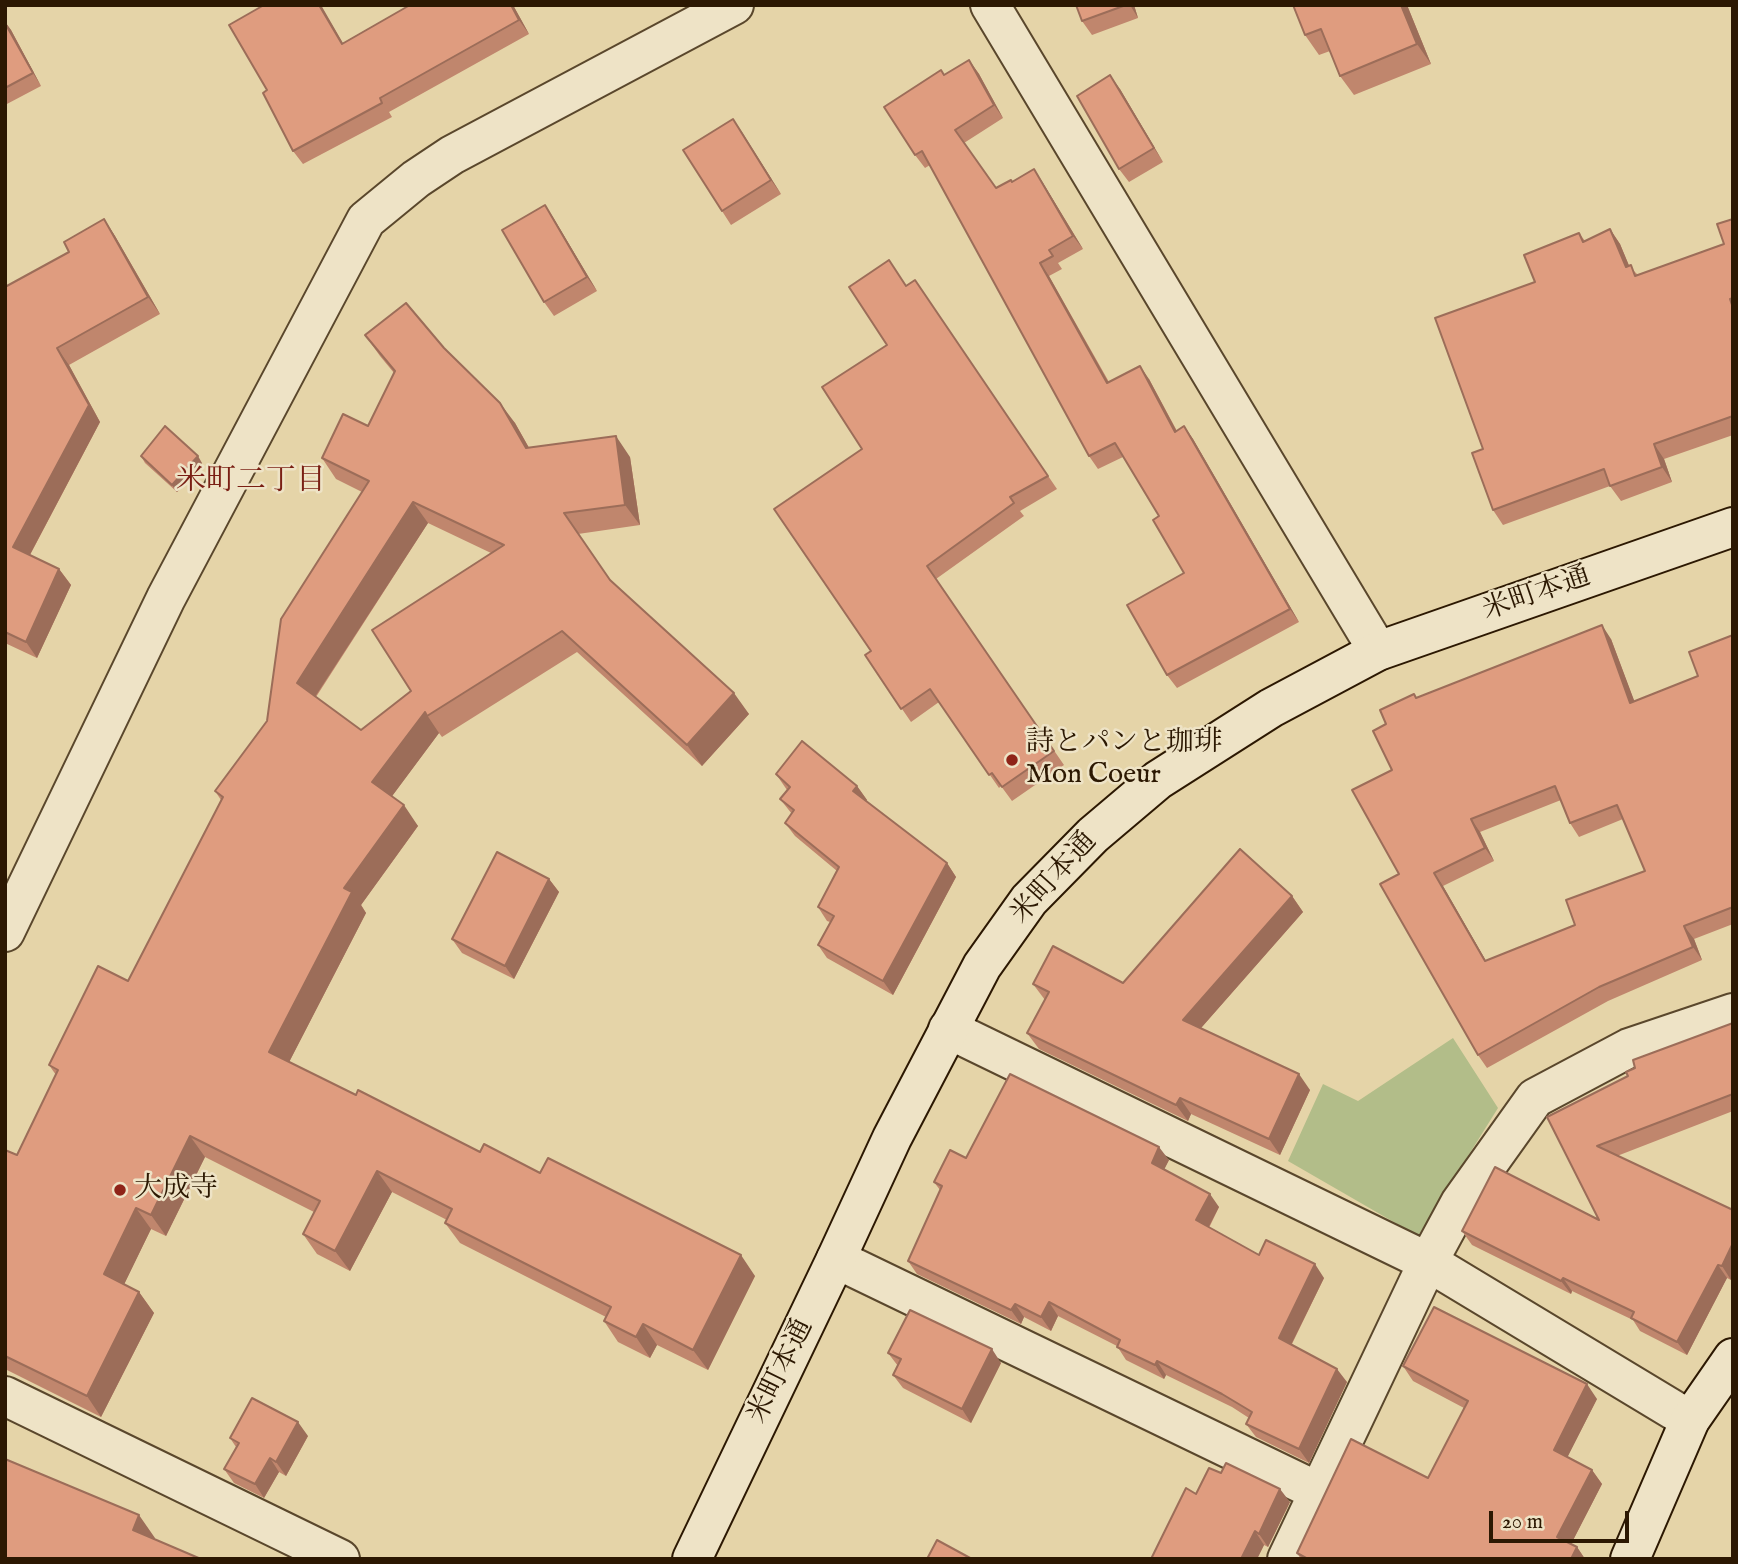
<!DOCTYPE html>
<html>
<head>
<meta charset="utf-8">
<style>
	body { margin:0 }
	#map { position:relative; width:1738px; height:1564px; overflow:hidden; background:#e5d4a8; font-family:"IM FELL English",serif }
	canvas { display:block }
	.frame { position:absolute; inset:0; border:7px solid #2c1802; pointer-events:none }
	.scale { position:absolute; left:1489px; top:1511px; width:140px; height:32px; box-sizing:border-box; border:4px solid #2c1802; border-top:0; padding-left:9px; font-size:21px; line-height:24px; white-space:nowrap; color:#2c1802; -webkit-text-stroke:5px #eee3c6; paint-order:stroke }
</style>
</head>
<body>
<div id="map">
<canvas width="1738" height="1564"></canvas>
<div class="frame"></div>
<div class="scale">20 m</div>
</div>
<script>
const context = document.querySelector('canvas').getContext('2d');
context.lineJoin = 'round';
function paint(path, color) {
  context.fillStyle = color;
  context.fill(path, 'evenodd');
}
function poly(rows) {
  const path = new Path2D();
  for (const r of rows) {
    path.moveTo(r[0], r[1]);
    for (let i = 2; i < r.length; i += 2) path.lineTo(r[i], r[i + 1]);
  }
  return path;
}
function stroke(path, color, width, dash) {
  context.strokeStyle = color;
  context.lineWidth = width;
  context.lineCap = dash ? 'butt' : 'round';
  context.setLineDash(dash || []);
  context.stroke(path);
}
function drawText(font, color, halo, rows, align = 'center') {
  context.font = font + ' "IM FELL English","Noto Serif JP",serif';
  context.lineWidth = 5;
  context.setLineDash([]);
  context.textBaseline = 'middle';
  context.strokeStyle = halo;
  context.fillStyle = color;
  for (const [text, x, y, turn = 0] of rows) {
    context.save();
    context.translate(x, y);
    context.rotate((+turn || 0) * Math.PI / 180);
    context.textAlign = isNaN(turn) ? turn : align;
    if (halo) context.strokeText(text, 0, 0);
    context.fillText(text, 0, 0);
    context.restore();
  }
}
paint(poly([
	[1453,1038,1498,1108,1418,1236,1288,1161,1323,1084,1358,1101]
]), '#b2bd89');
const street = poly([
	[990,5,1378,651],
	[5,932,166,598,366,220,416,179,452,155,734,5],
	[948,1029,1428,1262,1690,1420],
	[836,1259,1319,1492],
	[5,1396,340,1559],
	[1287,1559,1428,1262,1460,1203,1535,1098,1629,1048,1733,1013]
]);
const secondary = poly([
	[692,1559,836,1259,892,1138,982,966,1029,900,1093,835,1158,780,1271,708,1378,651,1733,527],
	[1630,1559,1690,1420,1733,1358]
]);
stroke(street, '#5a472c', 42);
stroke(secondary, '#2c1802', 42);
stroke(street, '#eee3c6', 38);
stroke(secondary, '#eee3c6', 38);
paint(poly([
	[410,5,513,5,529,34,389,112,392,117,303,164,293,151,343,43],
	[1076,5,1134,5,1138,18,1092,35,1082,21],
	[1293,5,1407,5,1431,64,1354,95,1340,76,1330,51,1319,55,1305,35],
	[5,22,11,30,41,86,5,105],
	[969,60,979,74,1003,118,964,143,996,188,1012,182,1034,169,1043,183,1083,249,1058,263,1062,269,1049,276,1109,382,1149,379,1177,431,1184,426,1193,439,1299,622,1177,688,1167,675,1184,573,1159,516,1123,457,1098,469,1089,456,930,165,925,168,915,155,944,75],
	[1120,89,1163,162,1129,182,1119,169],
	[733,119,781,194,731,225,722,211],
	[545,205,554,219,597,291,554,316,544,302],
	[104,219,115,236,160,314,69,365,100,422,30,555,59,569,71,585,37,658,5,643,5,287,69,252],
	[1733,219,1733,435,1664,459,1672,482,1621,501,1610,486,1503,525,1493,510,1483,449,1535,282,1579,233,1585,241,1610,229,1620,244,1629,266,1638,275,1724,244],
	[915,280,1057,489,1020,511,1024,516,936,579,1064,765,1012,801,1001,786,999,788,939,702,911,722,865,655,871,651,887,345,907,286],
	[365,335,444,348,515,423,529,448,630,457,640,525,578,534,610,580,749,714,702,766,577,652,442,737,439,733,392,796,418,826,361,905,366,913,289,1062,356,1095,480,1152,540,1173,755,1276,708,1370,657,1345,650,1358,618,1342,604,1321,606,1317,460,1243,445,1223,447,1220,392,1192,350,1271,317,1254,303,1234,314,1212,205,1157,166,1236,151,1229,124,1284,139,1292,154,1313,101,1417,5,1369,5,1150,17,1155,56,1075,49,1065,128,981,221,800,215,791,267,721,362,492,336,479,322,458,368,426,394,373,380,356],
	[428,523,491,553,411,691,361,730,316,697],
	[141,456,202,463,177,492,145,463],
	[1733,635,1733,924,1694,939,1702,960,1608,1001,1487,1068,1478,1055,1399,874,1392,770,1414,694,1417,698,1611,639,1634,701,1698,676],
	[1561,800,1570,823,1579,837,1623,819,1645,871,1575,925,1486,961,1443,886,1494,861,1480,832],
	[776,774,857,786,867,800,866,801,947,863,956,877,893,995,827,958,818,945,830,922,827,921,818,907,837,871,795,836,785,823,792,814,780,799,787,790],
	[549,879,559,892,514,979,462,953,452,939],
	[1292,896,1303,912,1201,1028,1310,1090,1280,1155,1191,1114,1188,1121,1039,1049,1027,1033,1045,1000,1033,984,1123,983],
	[1733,1023,1733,1111,1617,1156,1733,1210,1731,1280,1727,1278,1687,1355,1640,1331,1633,1320,1572,1291,1571,1294,1472,1245,1462,1231,1599,1220,1547,1117,1628,1076,1635,1068],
	[966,1158,1169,1160,1164,1169,1219,1207,1209,1228,1259,1255,1324,1278,1292,1344,1347,1382,1309,1463,1256,1437,1246,1424,1249,1418,1232,1407,1166,1375,1164,1379,1126,1360,1117,1346,1058,1316,1051,1331,1024,1317,1021,1324,917,1274,908,1261,940,1190,934,1182],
	[888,1353,1001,1363,971,1423,903,1388,893,1375,898,1366],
	[1403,1366,1597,1399,1567,1457,1592,1470,1602,1484,1571,1544,1577,1547,1585,1559,1301,1559,1297,1553,1428,1478,1464,1408,1413,1381],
	[308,1436,286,1476,279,1472,264,1498,234,1483,224,1469,236,1447,230,1438],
	[1196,1494,1290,1502,1268,1547,1264,1545,1257,1559,1151,1559]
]), '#c0866d');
paint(poly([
	[319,5,321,5,351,57,342,44],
	[511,5,513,5,529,34,519,20],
	[1130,5,1134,5,1138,18],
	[1401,5,1407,5,1431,64,1417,44],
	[5,22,11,30,41,86,33,73],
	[969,60,979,74,1003,118,994,105],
	[1110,75,1120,89,1163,162,1154,148],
	[733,119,742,132,781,194,771,180],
	[1034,169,1043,183,1083,249,1073,236],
	[545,205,554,219,597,291,587,277],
	[104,219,115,236,160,314,148,297],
	[1610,229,1620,244,1636,282,1626,267],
	[1040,263,1049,276,1116,396,1107,383],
	[57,348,69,365,100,422,25,564,13,547],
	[1140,366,1149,379,1184,445,1175,432],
	[500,403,515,423,541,469,526,448],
	[1184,426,1193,439,1299,622,1290,609],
	[616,436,630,457,640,525,625,505],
	[1654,444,1664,459,1672,482,1662,467],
	[198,456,202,463,177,492,172,485],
	[413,502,428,523,311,703,297,683],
	[59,569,71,585,37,658,26,642],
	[1602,625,1611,639,1640,716,1630,703],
	[734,693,749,714,702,766,687,745],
	[425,712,439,733,387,803,372,782],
	[857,786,867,800,862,805,853,791],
	[404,805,418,826,361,905,366,913,284,1072,269,1052,344,888],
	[1471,819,1480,832,1494,861,1485,848],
	[947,863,956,877,893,995,883,981],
	[1434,873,1443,886,1494,975,1485,961],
	[549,879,559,892,514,979,505,966],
	[1292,896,1303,912,1194,1036,1183,1020],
	[1684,926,1694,939,1702,960,1693,947],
	[1299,1074,1310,1090,1280,1155,1269,1139],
	[1180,1098,1191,1114,1188,1121,1176,1105],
	[190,1136,205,1157,166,1236,151,1215],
	[1159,1147,1169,1160,1161,1176,1152,1163],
	[377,1171,392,1192,350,1271,335,1251],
	[1210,1194,1219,1207,1205,1234,1196,1220],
	[136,1208,151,1229,119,1295,104,1274],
	[1733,1243,1733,1276,1731,1280,1722,1266],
	[741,1255,755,1276,708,1370,693,1350],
	[1315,1264,1324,1278,1288,1351,1279,1338],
	[1718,1265,1727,1278,1687,1355,1677,1342],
	[1563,1278,1572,1291,1571,1294,1561,1281],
	[139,1292,154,1313,101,1417,87,1396],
	[1049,1302,1058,1316,1051,1331,1041,1317],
	[1015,1304,1024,1317,1021,1324,1011,1310],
	[643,1324,657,1345,650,1358,636,1337],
	[992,1349,1001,1363,971,1423,962,1409],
	[1157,1361,1166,1375,1164,1379,1155,1365],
	[1337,1369,1347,1382,1309,1463,1299,1449],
	[1587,1384,1597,1399,1564,1464,1554,1450],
	[298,1422,308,1436,286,1476,276,1462],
	[270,1458,279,1472,264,1498,255,1484],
	[1592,1470,1602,1484,1567,1552,1557,1537],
	[1280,1489,1290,1502,1268,1547,1259,1534],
	[139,1515,155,1538,149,1553,133,1530],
	[1255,1531,1264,1545,1257,1559,1241,1559],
	[1577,1547,1585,1559,1571,1559]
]), '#9c6d59');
const building = poly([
	[264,5,319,5,342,44,410,5,511,5,519,20,380,98,382,103,293,151,263,93,267,90,229,25,264,5],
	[1076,5,1126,5,1082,21,1076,5],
	[1293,5,1401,5,1417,44,1340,76,1321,29,1305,35,1293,5],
	[5,23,33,73,5,88,5,23],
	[969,60,994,105,955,130,996,188,1011,180,1012,182,1034,169,1073,236,1049,250,1053,256,1040,263,1107,383,1140,366,1175,432,1184,426,1290,609,1167,675,1127,605,1184,573,1153,520,1159,516,1115,443,1089,456,922,151,915,155,884,107,941,70,944,75,969,60],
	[1110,75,1154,148,1119,169,1077,96,1110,75],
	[733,119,771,180,722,211,683,150,733,119],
	[545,205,587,277,544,302,502,230,545,205],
	[104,219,148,297,57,348,89,405,13,547,59,569,26,642,5,632,5,287,69,252,64,242,104,219],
	[1733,219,1733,298,1730,299,1733,308,1733,416,1654,444,1662,467,1610,486,1604,469,1493,510,1472,453,1483,449,1435,318,1535,282,1524,255,1579,233,1583,242,1610,229,1626,267,1631,265,1635,276,1724,244,1717,224,1733,219],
	[889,260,906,286,915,280,1048,476,1010,497,1014,503,927,566,1054,751,1002,787,992,773,989,775,930,689,901,709,865,655,871,651,774,509,862,449,822,387,887,345,849,287,889,260],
	[406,303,444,348,500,403,526,448,616,436,625,505,564,513,610,580,734,693,687,745,562,631,427,716,425,712,372,782,404,805,344,888,352,892,269,1052,356,1095,358,1090,480,1152,484,1144,540,1173,548,1158,741,1255,693,1350,643,1324,636,1337,604,1321,611,1307,445,1223,452,1209,377,1171,335,1251,303,1234,320,1201,190,1136,151,1215,136,1208,104,1274,139,1292,87,1396,5,1356,5,1150,17,1155,58,1070,49,1065,98,966,128,981,223,797,215,791,267,721,281,619,369,481,322,458,343,414,368,426,395,371,365,335,406,303],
	[413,502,504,545,372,630,411,691,361,730,297,683,413,502],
	[165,426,198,456,172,485,141,456,165,426],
	[1602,625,1630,703,1698,676,1689,652,1733,635,1733,827,1732,828,1733,830,1733,907,1684,926,1693,947,1599,987,1478,1055,1380,884,1399,874,1352,790,1392,770,1373,731,1386,724,1380,710,1414,694,1416,698,1602,625],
	[1555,786,1570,823,1617,805,1645,871,1566,900,1575,925,1485,961,1434,873,1485,848,1471,819,1555,786],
	[802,741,857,786,853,791,947,863,883,981,818,945,834,916,818,907,839,867,785,823,794,810,780,799,790,787,776,774,802,741],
	[1240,849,1292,896,1183,1020,1299,1074,1269,1139,1180,1098,1176,1105,1027,1033,1049,992,1033,984,1053,946,1123,983,1240,849],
	[497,852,549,879,505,966,452,939,497,852],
	[1733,1023,1733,1094,1597,1146,1733,1210,1733,1243,1722,1266,1718,1265,1677,1342,1631,1318,1634,1312,1563,1278,1561,1281,1462,1231,1495,1167,1599,1220,1547,1117,1628,1076,1626,1072,1635,1068,1633,1060,1733,1023],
	[1010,1074,1159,1147,1152,1163,1210,1194,1196,1220,1259,1255,1266,1240,1315,1264,1279,1338,1337,1369,1299,1449,1246,1424,1252,1412,1222,1394,1157,1361,1155,1365,1117,1347,1120,1340,1049,1302,1041,1317,1015,1304,1011,1310,908,1261,942,1186,934,1182,950,1150,966,1158,1010,1074],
	[1434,1307,1587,1384,1554,1450,1592,1470,1557,1537,1577,1547,1571,1559,1308,1559,1297,1553,1351,1439,1428,1478,1468,1401,1403,1366,1434,1307],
	[910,1310,992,1349,962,1409,893,1375,901,1359,888,1353,910,1310],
	[252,1398,298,1422,276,1462,270,1458,255,1484,224,1469,239,1443,230,1438,252,1398],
	[5,1459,139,1515,133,1530,201,1559,5,1559,5,1459],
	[1226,1463,1280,1489,1259,1534,1255,1531,1241,1559,1151,1559,1186,1488,1196,1494,1209,1468,1221,1473,1226,1463],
	[937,1540,972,1559,927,1559,937,1540]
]);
paint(building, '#df9c7f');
stroke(building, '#9c6d59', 2);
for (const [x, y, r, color] of [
	[1012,760,7,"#8f2418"],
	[120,1190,7,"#8f2418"]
]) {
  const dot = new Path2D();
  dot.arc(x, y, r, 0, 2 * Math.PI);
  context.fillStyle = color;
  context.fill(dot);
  stroke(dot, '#eee3c6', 2.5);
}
drawText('28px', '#2c1802', '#eee3c6', [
	["米町本通",1537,595,-19],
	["米町本通",1055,879,-48],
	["米町本通",782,1372,-64]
]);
drawText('28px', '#2c1802', '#eee3c6', [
	["詩とパンと珈琲",1026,744],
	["Mon Coeur",1026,776],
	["大成寺",134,1190]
], 'left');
drawText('30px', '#7a1f14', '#eee3c6', [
	["米町二丁目",251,483]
]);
</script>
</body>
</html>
